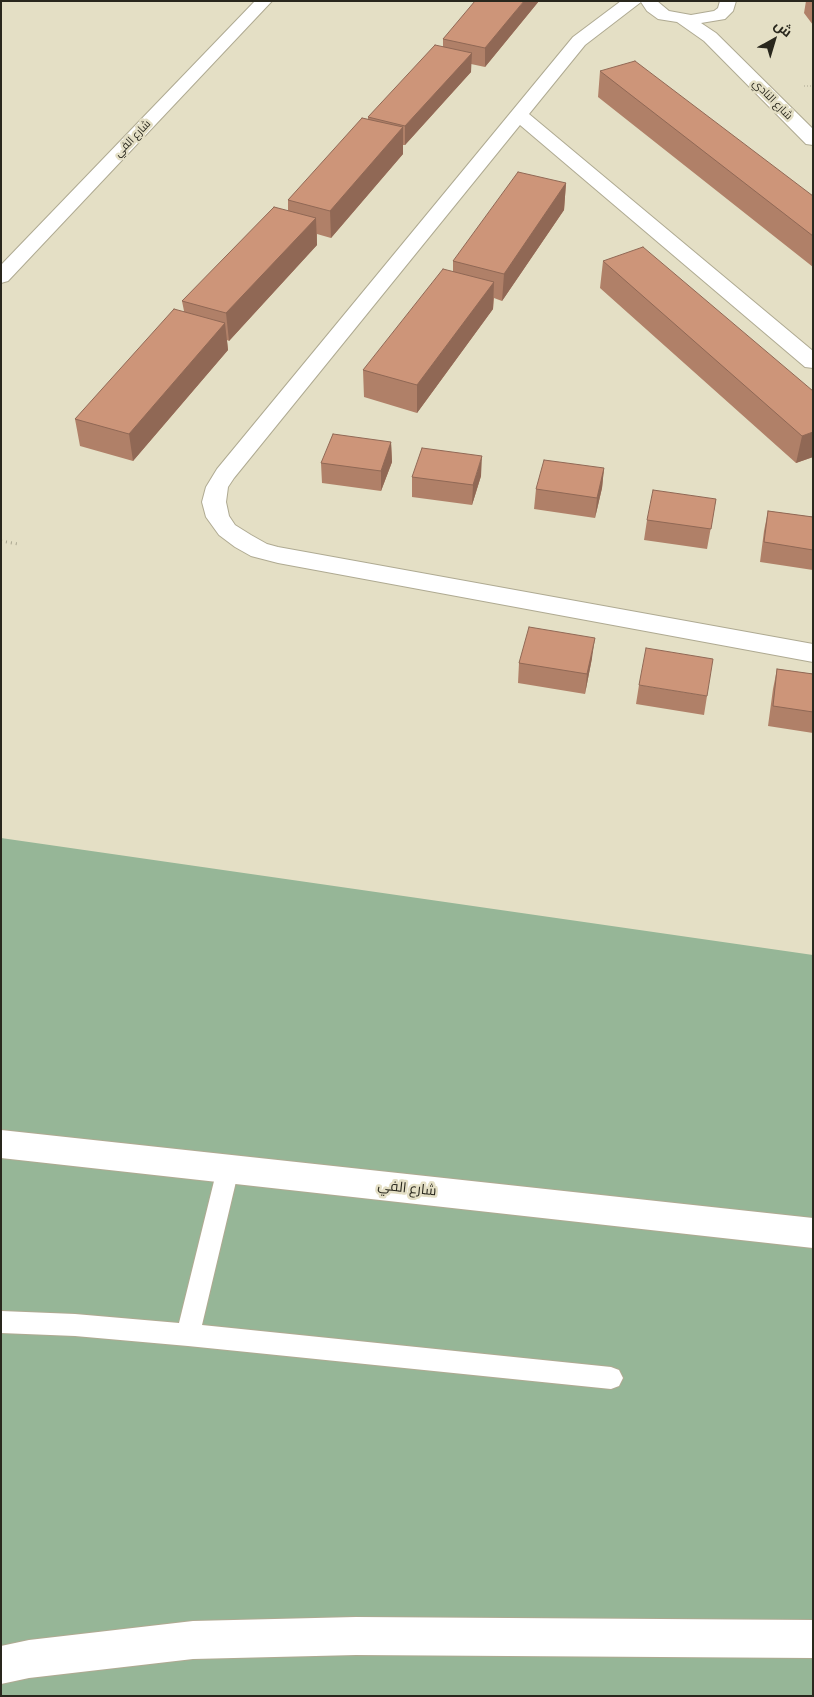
<!DOCTYPE html>
<html>
<head>
<meta charset="utf-8">
<style>
	body { margin:0 }
	#map { position:relative; width:814px; height:1697px; overflow:hidden; background:#e4dfc5; font-family:"Titillium Web",Cairo,sans-serif }
	canvas { display:block }
	.frame { position:absolute; inset:0; border:2px solid #29271d; pointer-events:none }
	.north { position:absolute; left:749px; top:15px; width:50px; height:50px; -webkit-text-stroke:4px #e4dfc5; paint-order:stroke; rotate:39deg; font-size:14px; font-weight:700; line-height:20px; text-align:center; color:#29271d }
	.north::after { content:''; display:block; margin:auto; width:18px; height:22px; background:#29271d; clip-path:polygon(50% 0,100% 100%,50% 72%,0 100%) }
</style>
</head>
<body>
<div id="map">
<canvas width="814" height="1697"></canvas>
<div class="frame"></div>
<div class="north">ش</div>
</div>
<script>
const context = document.querySelector('canvas').getContext('2d');
context.lineJoin = 'round';
function paint(path, color) {
  context.fillStyle = color;
  context.fill(path, 'evenodd');
}
function poly(rows) {
  const path = new Path2D();
  for (const r of rows) {
    path.moveTo(r[0], r[1]);
    for (let i = 2; i < r.length; i += 2) path.lineTo(r[i], r[i + 1]);
  }
  return path;
}
function stroke(path, color, width, dash) {
  context.strokeStyle = color;
  context.lineWidth = width;
  context.lineCap = dash ? 'butt' : 'round';
  context.setLineDash(dash || []);
  context.stroke(path);
}
function drawText(font, color, halo, rows, align = 'center') {
  context.font = font + ' "Titillium Web",Cairo,sans-serif';
  context.lineWidth = 5;
  context.setLineDash([]);
  context.textBaseline = 'middle';
  context.strokeStyle = halo;
  context.fillStyle = color;
  for (const [text, x, y, turn = 0] of rows) {
    context.save();
    context.translate(x, y);
    context.rotate((+turn || 0) * Math.PI / 180);
    context.textAlign = isNaN(turn) ? turn : align;
    if (halo) context.strokeText(text, 0, 0);
    context.fillText(text, 0, 0);
    context.restore();
  }
}
paint(poly([
	[1,838,813,955,813,1696,1,1696]
]), '#96b697');
const service = poly([
	[228,1159,236,1162,239,1169,202,1325,611,1367,619,1370,623,1378,619,1386,611,1389,188,1346,75,1336,1,1333,1,1311,75,1314,179,1323,217,1169,220,1162,228,1159]
]);
const minor = poly([
	[621,1,657,1,669,11,691,15,714,11,718,8,720,1,736,1,733,11,725,19,701,23,716,33,813,129,813,145,806,144,704,41,677,22,658,19,647,11,641,2,585,45,529,114,813,351,813,368,805,367,520,125,234,478,228,487,226,502,229,516,235,525,251,535,267,544,278,547,813,644,813,662,278,563,251,556,235,547,219,535,206,517,202,502,206,487,217,469,573,37,621,1],
	[356,1617,813,1620,813,1658,356,1655,193,1659,29,1678,1,1684,1,1646,29,1640,193,1621,356,1617]
]);
const tertiary = poly([
	[255,1,272,1,8,281,1,283,1,265,255,1],
	[1,1130,813,1218,813,1248,1,1158,1,1130]
]);
stroke(service, '#afaa92', 2);
stroke(minor, '#afaa92', 2);
stroke(tertiary, '#afaa92', 2);
stroke(poly([
	[804,86,813,86]
]), '#aaa691', 2, [0.5, 2.5]);
stroke(poly([
	[1,541,18,544]
]), '#aaa691', 3, [1, 4]);
paint(service, '#fff');
paint(minor, '#fff');
paint(tertiary, '#fff');
paint(poly([
	[539,1,485,67,471,64,471,72,405,145,403,145,403,154,331,238,317,234,317,245,229,341,227,340,228,350,133,461,80,446,75,419,184,311,182,301,288,211,288,200,368,119,368,117,443,47,443,39],
	[806,1,813,1,813,25,804,13],
	[600,71,813,196,813,267,598,97],
	[566,183,564,210,502,301,494,298,493,309,417,413,364,397,363,370,453,271,453,261],
	[603,261,813,391,813,457,796,463,600,288],
	[391,442,392,462,381,491,322,483,321,463],
	[604,468,602,488,595,518,534,509,536,489],
	[481,476,472,505,412,497,412,477],
	[716,499,707,549,644,540,647,520],
	[768,511,813,517,813,570,760,562,764,531],
	[592,658,585,694,518,683,519,663],
	[777,669,813,674,813,733,768,726,773,689],
	[639,685,707,696,704,715,636,704]
]), '#b08068');
paint(poly([
	[524,1,539,1,485,67,485,48],
	[472,53,471,72,405,145,405,126],
	[403,127,403,154,331,238,330,211],
	[566,183,564,210,502,301,504,274],
	[316,218,317,245,229,341,226,313],
	[494,282,493,309,417,413,417,385],
	[225,323,228,350,133,461,129,434],
	[813,432,813,457,796,463,802,436],
	[391,442,392,462,381,491,381,471],
	[482,456,481,476,472,505,473,485],
	[604,468,602,488,595,518,597,498],
	[595,638,592,658,585,694,587,674]
]), '#906855');
const building = poly([
	[475,1,524,1,485,48,443,39,475,1],
	[435,45,472,53,405,126,368,117,435,45],
	[635,61,813,196,813,236,600,71,635,61],
	[362,118,403,127,330,211,288,200,362,118],
	[518,172,566,183,504,274,453,261,518,172],
	[274,207,316,218,226,313,182,301,274,207],
	[643,247,813,391,813,432,802,436,603,261,643,247],
	[443,269,494,282,417,385,363,370,443,269],
	[174,309,225,323,129,434,75,419,174,309],
	[333,434,391,442,381,471,321,463,333,434],
	[422,448,482,456,473,485,412,477,422,448],
	[544,460,604,468,597,498,536,489,544,460],
	[653,490,716,499,711,529,647,520,653,490],
	[768,511,813,517,813,550,764,542,768,511],
	[529,627,595,638,587,674,519,663,529,627],
	[646,648,713,659,707,696,639,685,646,648],
	[777,669,813,674,813,712,773,706,777,669]
]);
paint(building, '#cd9579');
stroke(building, '#906855', 1);
drawText('11px', '#29271d', '#e4dfc5', [
	["شارع النادي",772,100,45],
	["شارع الفي",133,139,-46]
]);
drawText('14px', '#29271d', '#e4dfc5', [
	["شارع الفي",407,1189,6]
]);
</script>
</body>
</html>
